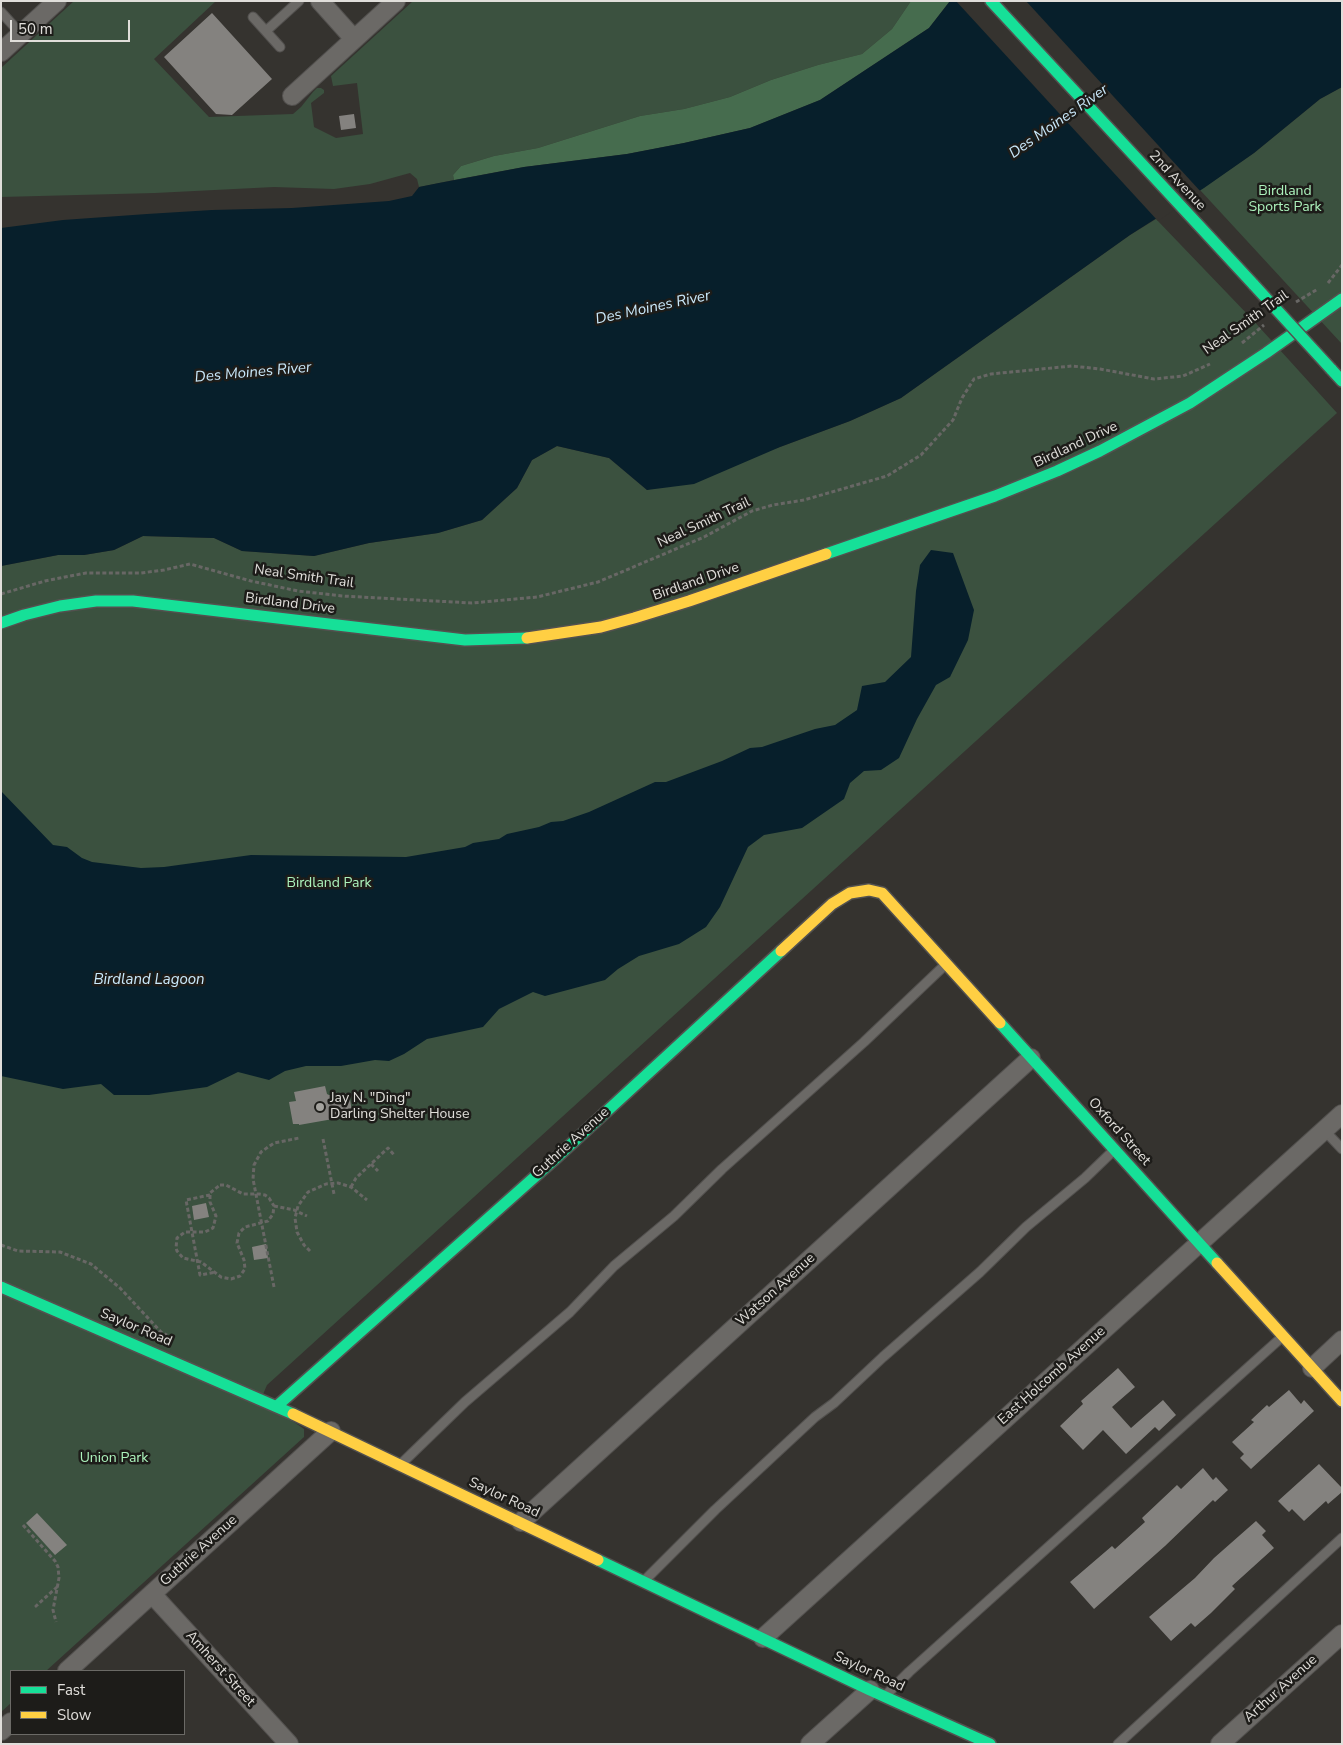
<!DOCTYPE html>
<html>
<head>
<meta charset="utf-8">
<style>
	body { margin:0 }
	#map { position:relative; width:1343px; height:1745px; overflow:hidden; background:#35332f; font-family:"Nunito Sans",sans-serif }
	canvas { display:block }
	.frame { position:absolute; inset:0; border:2px solid #e0deda; pointer-events:none }
	.legend { position:absolute; left:10px; top:1670px; width:175px; height:65px; box-sizing:border-box; background:#1d1c19; border:1px solid #6b6a66; margin:0; padding:6px 9px; list-style:none; font-size:15px; color:#e0deda }
	.legend li { display:flex; align-items:center; gap:10px; height:25px }
	.legend b { width:25px; border:1px solid #6b6a66 }
	.scale { position:absolute; left:10px; top:20px; width:120px; height:22px; box-sizing:border-box; border:2px solid #e0deda; border-top:0; padding-left:6px; font-size:15px; line-height:18px; white-space:nowrap; color:#e0deda; -webkit-text-stroke:4px #1d1c19; paint-order:stroke }
</style>
</head>
<body>
<div id="map">
<canvas width="1343" height="1745"></canvas>
<div class="frame"></div>
<ul class="legend">
<li><b style="height:6px;background:#16e098"></b>Fast</li>
<li><b style="height:6px;background:#ffcf43"></b>Slow</li>
</ul>
<div class="scale">50 m</div>
</div>
<script>
const context = document.querySelector('canvas').getContext('2d');
context.lineJoin = 'round';
function paint(path, color) {
  context.fillStyle = color;
  context.fill(path, 'evenodd');
}
function poly(rows) {
  const path = new Path2D();
  for (const r of rows) {
    path.moveTo(r[0], r[1]);
    for (let i = 2; i < r.length; i += 2) path.lineTo(r[i], r[i + 1]);
  }
  return path;
}
function stroke(path, color, width, dash) {
  context.strokeStyle = color;
  context.lineWidth = width;
  context.lineCap = dash ? 'butt' : 'round';
  context.setLineDash(dash || []);
  context.stroke(path);
}
function drawText(font, color, halo, rows, align = 'center') {
  context.font = font + ' "Nunito Sans",sans-serif';
  context.lineWidth = 5;
  context.setLineDash([]);
  context.textBaseline = 'middle';
  context.strokeStyle = halo;
  context.fillStyle = color;
  for (const [text, x, y, turn = 0] of rows) {
    context.save();
    context.translate(x, y);
    context.rotate((+turn || 0) * Math.PI / 180);
    context.textAlign = isNaN(turn) ? turn : align;
    if (halo) context.strokeText(text, 0, 0);
    context.fillText(text, 0, 0);
    context.restore();
  }
}
paint(poly([
	[74,1,216,1,154,59,209,117,293,114,301,107,313,92,317,88,321,88,324,90,324,93,311,103,314,127,336,138,363,134,357,83,333,86,331,76,413,1,911,1,892,29,862,54,818,65,771,80,730,97,684,109,640,116,538,148,494,156,461,166,453,175,454,180,419,187,417,179,410,173,370,184,334,189,274,187,155,193,1,197,1,68],
	[1342,87,1342,344,1200,190,1254,153,1320,99],
	[1156,219,1251,318,1337,413,267,1385,261,1399,304,1429,304,1437,46,1671,11,1671,11,1703,1,1712,1,566,58,555,84,555,114,550,143,536,214,538,242,551,314,556,369,543,438,533,482,520,517,488,532,460,557,446,609,458,647,490,780,447,850,421,901,398,1130,235]
]), '#3b513f');
paint(poly([
	[911,1,950,1,929,28,820,100,750,128,684,143,627,154,524,167,454,180,453,175,461,166,494,156,538,148,640,116,684,109,730,97,771,80,818,65,862,54,892,29]
]), '#466c4e');
paint(poly([
	[950,1,1342,1,1342,87,1320,99,1254,153,1204,188,1130,235,901,398,850,421,780,447,694,484,647,490,609,458,557,446,532,460,517,488,482,520,438,533,369,543,314,556,242,551,214,538,143,536,114,550,84,555,58,555,1,566,1,228,63,220,147,214,212,210,292,208,389,201,412,196,419,187,439,183,524,167,627,154,684,143,750,128,820,100,929,28],
	[931,550,953,553,974,610,968,640,950,677,936,685,917,719,899,758,881,770,864,771,850,783,844,799,802,828,764,835,748,847,720,907,706,927,679,944,639,956,618,969,605,980,545,996,533,992,499,1009,483,1027,427,1039,404,1054,389,1061,375,1060,341,1066,306,1066,285,1071,269,1080,238,1072,207,1087,149,1095,114,1095,101,1084,63,1089,1,1076,1,791,53,845,67,847,82,858,92,862,141,868,164,867,251,855,406,857,465,847,473,843,499,839,507,834,539,827,551,822,563,821,589,812,655,782,666,782,722,761,750,748,762,747,815,729,835,725,857,710,862,686,885,682,911,657,916,591,920,565]
]), '#071f2b');
paint(poly([
	[956,1,1026,1,1201,192,1158,221]
]), '#35332f');
paint(poly([
	[212,13,272,79,232,115,216,114,164,57],
	[354,114,356,128,341,130,339,116],
	[325,1086,327,1094,329,1095,349,1093,352,1112,338,1115,332,1117,333,1119,299,1125,299,1124,293,1124,289,1102,296,1101,294,1092],
	[206,1203,209,1217,194,1220,192,1206],
	[266,1244,268,1258,254,1260,252,1247],
	[1118,1368,1135,1387,1112,1407,1131,1428,1163,1400,1176,1415,1159,1431,1155,1427,1126,1454,1103,1430,1083,1450,1060,1426,1083,1404,1081,1401],
	[1289,1390,1301,1404,1304,1400,1314,1411,1251,1469,1240,1458,1244,1454,1232,1442,1254,1422,1251,1420,1267,1405,1269,1407],
	[1319,1464,1342,1488,1342,1492,1328,1504,1326,1501,1304,1521,1292,1509,1289,1512,1278,1501],
	[1203,1468,1213,1480,1216,1477,1228,1490,1215,1502,1213,1500,1165,1546,1094,1609,1070,1582,1112,1546,1115,1549,1145,1522,1142,1518,1177,1485,1181,1489],
	[37,1513,67,1545,55,1555,26,1523],
	[1256,1521,1266,1531,1262,1535,1274,1548,1232,1586,1235,1589,1211,1613,1195,1627,1191,1623,1171,1641,1149,1617,1195,1578,1214,1558]
]), '#84827f');
const lane = poly([
	[1,12,21,34],
	[253,17,280,47],
	[266,31,299,1],
	[1324,1130,1342,1149],
	[401,1464,465,1402,570,1312,614,1266,674,1216,722,1169,864,1042,946,964],
	[646,1579,715,1510,815,1417,834,1403,883,1357,980,1272,1026,1227,1085,1178,1113,1151],
	[887,1694,909,1672,1282,1337],
	[1118,1744,1342,1538]
]);
const street = poly([
	[320,1,354,39],
	[1,52,57,1],
	[292,96,396,1],
	[1312,1368,1342,1340],
	[521,1522,1031,1058],
	[152,1594,289,1744],
	[763,1638,1342,1114],
	[67,1671,331,1431],
	[1,1731,11,1722],
	[810,1744,870,1690],
	[1220,1744,1342,1634]
]);
const fast = poly([
	[991,1,1254,285],
	[1331,369,1342,381],
	[826,554,995,496,1057,471,1100,451,1190,403,1266,353,1342,299],
	[1,623,24,615,60,606,96,601,133,601,465,640,527,638],
	[1000,1023,1217,1263],
	[1,1287,293,1414],
	[277,1406,556,1158,781,951],
	[598,1560,870,1690,990,1744]
]);
const slow = poly([
	[527,638,601,627,634,618,689,601,826,554],
	[781,951,832,904,850,893,869,890,882,893,1000,1023],
	[1217,1263,1342,1401],
	[293,1414,598,1560]
]);
stroke(lane, '#53514f', 11);
stroke(street, '#53514f', 20);
stroke(fast, '#53514f', 14);
stroke(slow, '#53514f', 14);
stroke(poly([
	[1328,283,1342,265],
	[1296,302,1318,289],
	[1242,343,1264,325],
	[1,594,45,581,86,573,141,573,164,570,190,564,251,581,298,591,342,596,472,603,537,597,598,582,704,537,752,511,773,505,804,500,887,476,921,455,953,420,962,398,974,379,991,374,1072,366,1100,369,1154,379,1183,376,1210,364],
	[323,1139,334,1194],
	[371,1164,378,1171],
	[220,1185,226,1185,243,1194,259,1194,265,1195,269,1198,274,1206,273,1214,268,1221,245,1227,239,1233,237,1243,244,1260,245,1269,240,1276,231,1279,221,1277,201,1262,183,1258,177,1251,176,1248,177,1238,185,1232,205,1232,213,1228,216,1216,210,1202,210,1193,220,1185],
	[351,1187,356,1178,388,1148,395,1156],
	[210,1195,186,1200,200,1275,216,1272],
	[274,1206,294,1210,307,1216],
	[1,1245,18,1251,60,1252,91,1264,120,1288,161,1332,167,1335],
	[310,1251,304,1245,297,1232,295,1218,298,1206,308,1192,326,1184,338,1183,351,1187,367,1200],
	[274,1287,253,1179,254,1165,261,1152,274,1143,299,1138],
	[23,1525,55,1561,58,1567,59,1578,53,1610,56,1622],
	[37,1607,36,1606,57,1587]
]), '#686765', 3, [4, 2.5]);
stroke(lane, '#6b6966', 9);
stroke(street, '#6b6966', 18);
stroke(fast, '#16e098', 11);
stroke(slow, '#ffcf43', 11);
const fastBridge = poly([
	[1254,285,1331,369]
]);
stroke(fastBridge, '#53514f', 14, []);
stroke(fastBridge, '#16e098', 11);
for (const [x, y, r, color] of [
	[320,1107,5,"#a4a29e"]
]) {
  const dot = new Path2D();
  dot.arc(x, y, r, 0, 2 * Math.PI);
  context.fillStyle = color;
  context.fill(dot);
  stroke(dot, '#1d1c19', 2);
}
drawText('14px', '#e0deda', '#1d1c19', [
	["2nd Avenue",1177,181,47],
	["Neal Smith Trail",1246,323,-35],
	["Birdland Drive",1076,445,-25],
	["Neal Smith Trail",704,523,-25],
	["Neal Smith Trail",304,577,8],
	["Birdland Drive",696,582,-19],
	["Birdland Drive",290,604,7],
	["Oxford Street",1119,1132,48],
	["Guthrie Avenue",571,1143,-42],
	["Watson Avenue",776,1290,-42],
	["Saylor Road",136,1328,23],
	["East Holcomb Avenue",1052,1376,-42],
	["Saylor Road",504,1498,25],
	["Guthrie Avenue",199,1551,-42],
	["Amherst Street",220,1669,48],
	["Saylor Road",869,1672,25],
	["Arthur Avenue",1281,1689,-42]
]);
drawText('14px', '#acf2bc', '#1d1c19', [
	["Birdland",1285,192],
	["Sports Park",1285,208],
	["Birdland Park",329,884],
	["Union Park",114,1459]
]);
drawText('14px', '#e0deda', '#1d1c19', [
	["Jay N. \"Ding\"",330,1099],
	["Darling Shelter House",330,1115]
], 'left');
drawText('italic 15px', '#cae9fb', '#1d1c19', [
	["Des Moines River",1059,122,-35],
	["Des Moines River",653,308,-12],
	["Des Moines River",253,373,-5],
	["Birdland Lagoon",149,980]
]);
</script>
</body>
</html>
